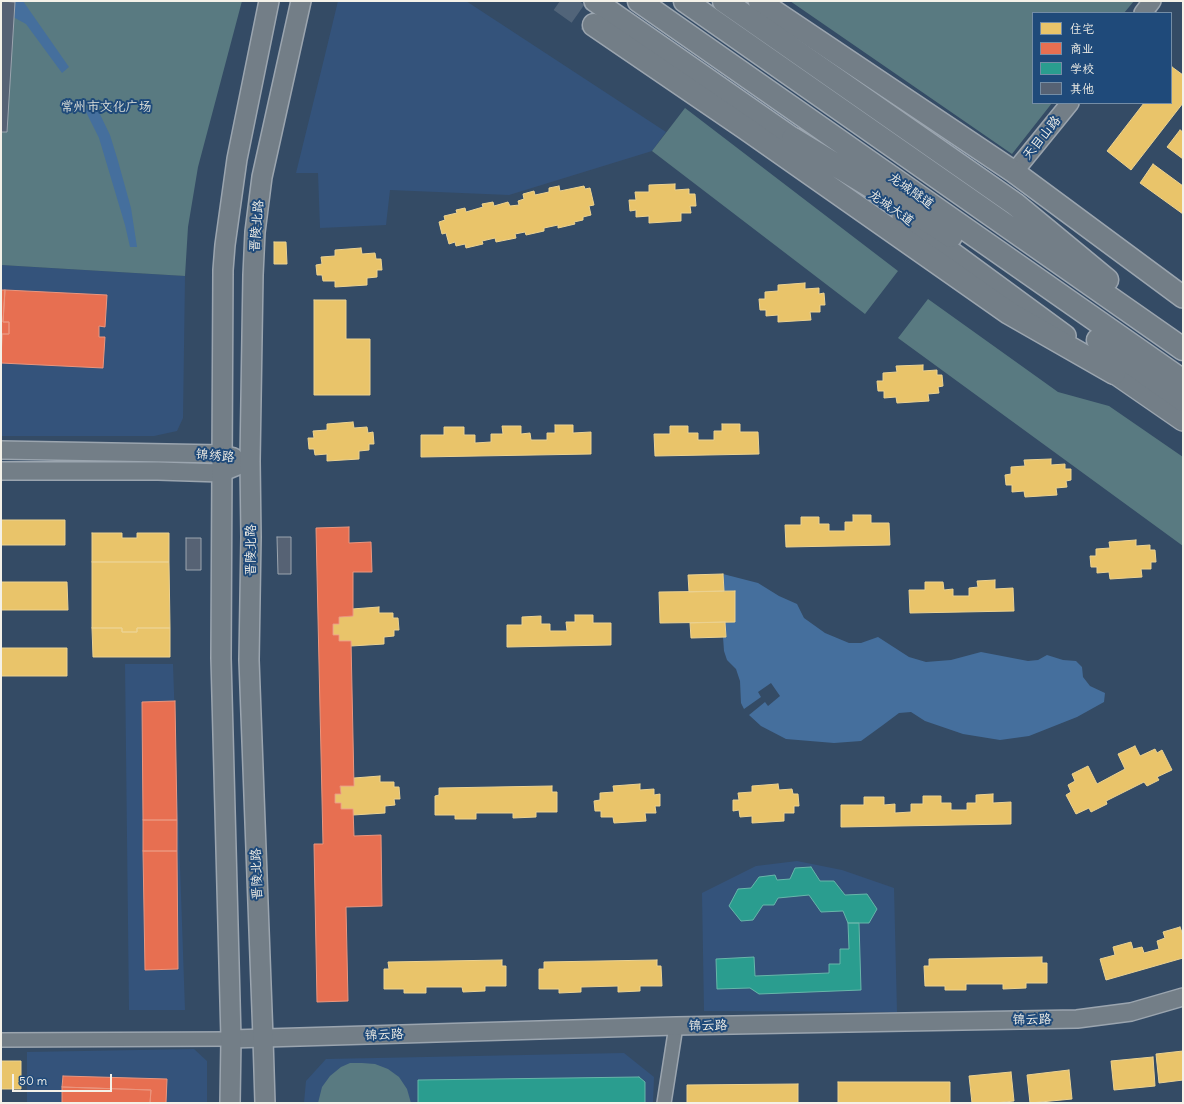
<!DOCTYPE html>
<html>
<head>
<meta charset="utf-8">
<style>
	body { margin:0 }
	#map { position:relative; width:1184px; height:1104px; overflow:hidden; background:#344b65; font-family:Delius,"LXGW WenKai TC",sans-serif }
	canvas { display:block }
	.frame { position:absolute; inset:0; border:2px solid #f4f1e8; pointer-events:none }
	.legend { position:absolute; left:1032px; top:12px; width:140px; height:92px; box-sizing:border-box; background:#1f4a7a; border:1px solid #748da6; margin:0; padding:5px 7px; list-style:none; font-size:12px; color:#f4f1e8 }
	.legend li { display:flex; align-items:center; gap:8px; height:20px }
	.legend b { width:20px; border:1px solid #748da6 }
	.scale { position:absolute; left:12px; top:1074px; width:100px; height:18px; box-sizing:border-box; border:2px solid #f4f1e8; border-top:0; padding-left:5px; font-size:12px; line-height:14px; white-space:nowrap; color:#f4f1e8; -webkit-text-stroke:3px #1f4a7a; paint-order:stroke }
</style>
</head>
<body>
<div id="map">
<canvas width="1184" height="1104"></canvas>
<div class="frame"></div>
<ul class="legend">
<li><b style="height:11px;background:#e9c46a"></b>住宅</li>
<li><b style="height:11px;background:#e76f51"></b>商业</li>
<li><b style="height:11px;background:#2a9d8f"></b>学校</li>
<li><b style="height:11px;background:#566274"></b>其他</li>
</ul>
<div class="scale">50 m</div>
</div>
<script>
const context = document.querySelector('canvas').getContext('2d');
context.lineJoin = 'round';
function paint(path, color) {
  context.fillStyle = color;
  context.fill(path, 'evenodd');
}
function poly(rows) {
  const path = new Path2D();
  for (const r of rows) {
    path.moveTo(r[0], r[1]);
    for (let i = 2; i < r.length; i += 2) path.lineTo(r[i], r[i + 1]);
  }
  return path;
}
function stroke(path, color, width, dash) {
  context.strokeStyle = color;
  context.lineWidth = width;
  context.lineCap = dash ? 'butt' : 'round';
  context.setLineDash(dash || []);
  context.stroke(path);
}
function drawText(font, color, halo, rows, align = 'center') {
  context.font = font + ' Delius,"LXGW WenKai TC",sans-serif';
  context.lineWidth = 4;
  context.setLineDash([]);
  context.textBaseline = 'middle';
  context.strokeStyle = halo;
  context.fillStyle = color;
  for (const [text, x, y, turn = 0] of rows) {
    context.save();
    context.translate(x, y);
    context.rotate((+turn || 0) * Math.PI / 180);
    context.textAlign = isNaN(turn) ? turn : align;
    if (halo) context.strokeText(text, 0, 0);
    context.fillText(text, 0, 0);
    context.restore();
  }
}
paint(poly([
	[338,1,466,1,666,132,652,151,509,195,390,190,386,225,320,228,318,173,296,173,325,55],
	[1,265,185,276,183,418,177,431,154,436,1,436],
	[125,664,173,664,185,1010,129,1010],
	[797,861,842,870,894,888,897,1012,704,1011,702,893,756,866],
	[194,1049,207,1061,207,1103,27,1103,27,1052],
	[624,1053,654,1077,653,1103,304,1103,306,1081,326,1059]
]), '#34537b');
paint(poly([
	[1,1,242,1,198,167,188,227,185,276,1,265],
	[790,1,1134,1,1124,13,1033,13,1033,103,1052,103,1012,154],
	[685,108,898,271,865,314,652,151],
	[928,299,1058,392,1109,406,1183,457,1183,546,898,338],
	[350,1063,362,1063,375,1064,388,1069,399,1077,407,1089,411,1103,318,1103,322,1087,330,1076,341,1067]
]), '#597a81');
paint(poly([
	[1,1,23,1,69,67,62,73,26,24,4,12],
	[95,104,110,135,118,161,131,208,137,247,130,247,125,225,99,138,85,110],
	[723,574,758,583,779,596,797,604,804,618,825,633,849,643,861,643,878,637,909,657,926,662,951,660,981,652,1028,661,1038,660,1047,655,1063,660,1076,661,1082,667,1083,677,1090,686,1105,693,1104,702,1077,717,1029,736,1000,740,963,734,925,721,911,712,899,713,883,725,861,741,834,743,786,739,761,726,749,715,765,702,768,706,780,696,771,683,758,692,761,697,744,709,741,703,740,681,736,669,727,660,724,651,723,637,726,636,725,622,735,622,735,591,724,591]
]), '#456f9d');
const homes = poly([
	[1172,67,1183,75,1183,103,1131,170,1107,151,1144,103,1171,103,1171,68,1172,67],
	[1180,130,1183,132,1183,159,1167,147,1180,130],
	[1153,164,1183,186,1183,214,1140,183,1153,164],
	[675,184,675,190,689,189,689,194,695,194,696,206,690,206,691,213,681,213,681,221,649,223,649,216,636,217,636,210,630,211,629,200,636,200,635,192,649,192,649,185,675,184],
	[559,186,560,191,584,186,585,189,590,188,594,205,589,206,591,215,583,217,583,220,574,222,575,224,558,228,558,225,544,228,544,231,526,235,525,232,515,234,516,238,496,242,495,238,482,241,483,244,466,248,465,244,456,246,455,242,449,244,446,233,442,234,439,222,445,220,444,216,457,213,456,210,465,208,466,212,483,207,482,204,493,202,494,206,508,202,510,206,519,205,518,201,524,199,523,194,534,191,535,195,549,192,549,188,559,186],
	[274,242,286,242,287,264,274,264,274,242],
	[361,248,362,254,375,253,376,259,381,259,382,270,377,270,377,277,367,278,367,285,335,287,335,281,323,281,322,275,317,275,316,265,322,264,321,257,335,256,335,250,361,248],
	[805,283,805,289,819,288,819,294,824,293,825,305,820,305,820,312,810,312,811,320,778,322,778,315,766,316,766,310,760,310,759,299,765,299,765,292,778,291,778,285,805,283],
	[314,300,346,300,346,339,370,339,370,395,314,395,314,300],
	[923,365,923,371,937,370,937,375,942,375,943,386,938,387,939,393,928,394,929,401,897,403,896,397,884,398,884,391,878,391,877,381,883,381,883,373,897,372,896,366,923,365],
	[353,422,354,428,367,427,368,433,373,432,374,444,369,444,369,450,359,451,359,459,327,461,327,454,315,455,314,449,309,449,308,438,314,438,313,431,327,430,327,424,353,422],
	[722,424,740,424,740,432,758,432,759,454,655,456,654,434,670,434,670,426,688,426,688,433,698,433,698,440,714,440,714,431,722,431,722,424],
	[555,425,573,425,573,433,591,432,591,454,421,457,421,435,444,435,444,427,464,427,464,435,475,435,475,443,491,442,491,434,503,434,502,426,521,426,521,434,530,433,531,440,547,440,547,433,555,433,555,425],
	[1051,459,1051,465,1065,464,1065,469,1071,469,1071,480,1066,481,1067,487,1056,488,1057,495,1025,497,1024,491,1012,492,1012,485,1006,485,1005,475,1011,474,1011,467,1025,466,1024,460,1051,459],
	[853,515,871,515,871,523,889,523,890,545,786,547,785,525,801,525,801,517,819,517,819,524,829,524,829,531,845,531,845,522,853,522,853,515],
	[1,520,65,520,65,545,1,545,1,520],
	[92,533,122,533,122,538,137,538,137,533,169,533,169,562,92,562,92,533],
	[1136,540,1136,546,1150,545,1150,550,1155,550,1156,562,1151,562,1151,569,1141,569,1142,577,1110,579,1109,572,1097,573,1097,567,1091,567,1090,556,1096,556,1096,549,1110,548,1109,542,1136,540],
	[92,562,169,562,170,628,137,628,137,632,122,632,122,628,92,628,92,562],
	[723,574,724,591,689,592,688,575,723,574],
	[995,580,995,589,1013,588,1014,611,910,613,909,590,925,590,925,582,943,582,944,590,953,589,953,596,969,596,969,588,978,587,977,581,995,580],
	[1,582,67,582,68,610,1,610,1,582],
	[735,591,735,622,660,623,659,592,735,591],
	[379,607,379,613,393,613,393,618,398,618,399,630,394,630,394,636,384,637,384,644,351,646,351,641,339,641,339,635,333,635,333,624,339,624,339,617,353,616,352,609,379,607],
	[575,615,593,615,593,623,611,623,611,645,507,647,507,625,522,625,522,617,541,616,541,624,550,624,550,631,567,631,566,622,575,622,575,615],
	[725,622,726,637,691,638,690,623,725,622],
	[92,628,122,628,122,632,137,632,137,628,170,628,170,657,93,657,92,628],
	[1,648,67,648,67,676,1,676,1,648],
	[1135,746,1140,756,1155,749,1157,753,1162,750,1172,770,1157,777,1159,780,1147,786,1144,782,1106,801,1107,804,1091,812,1089,808,1076,814,1066,795,1071,792,1068,785,1075,781,1072,774,1088,766,1097,784,1125,769,1118,754,1135,746],
	[380,776,380,782,394,782,394,787,399,787,400,799,394,799,395,805,385,806,385,813,353,815,353,809,341,809,341,803,335,803,335,794,341,794,340,786,354,786,354,778,380,776],
	[640,784,640,790,654,789,654,795,660,794,660,806,655,806,656,813,645,813,646,821,614,823,613,817,601,817,601,811,595,811,594,801,600,800,600,793,614,792,613,786,640,784],
	[778,784,779,790,792,789,793,794,798,794,799,806,794,806,794,813,784,813,784,821,752,823,752,816,740,817,739,810,733,811,733,800,739,800,738,793,752,792,752,786,778,784],
	[552,786,552,792,557,792,557,812,536,812,536,817,513,818,513,813,476,813,476,819,455,819,455,815,435,815,435,796,439,795,439,788,552,786],
	[993,794,993,803,1011,802,1011,824,841,827,841,805,864,805,864,797,884,797,884,805,895,804,895,813,911,812,911,804,923,804,923,796,941,796,941,803,951,803,951,810,967,810,967,803,976,803,976,795,993,794],
	[1180,927,1183,935,1183,958,1106,980,1100,959,1115,955,1113,947,1131,942,1133,949,1142,947,1144,953,1159,949,1157,941,1165,938,1163,932,1180,927],
	[1042,957,1042,963,1047,963,1047,983,1026,983,1026,988,1003,989,1003,984,966,984,966,990,945,990,945,986,925,986,924,966,929,966,929,959,1042,957],
	[502,960,502,966,506,966,506,986,485,986,485,991,463,992,462,987,426,987,426,993,404,993,404,989,384,989,384,969,389,969,388,962,502,960],
	[657,960,657,966,661,966,662,986,640,986,640,991,618,992,618,986,581,987,581,992,559,993,559,989,539,989,539,969,544,969,544,962,657,960],
	[1183,1051,1183,1080,1159,1083,1156,1054,1183,1051],
	[1153,1057,1155,1086,1114,1090,1111,1061,1153,1057],
	[1,1061,21,1061,21,1089,1,1089,1,1061],
	[1069,1070,1072,1099,1030,1103,1027,1075,1069,1070],
	[1011,1072,1014,1101,995,1103,972,1103,969,1076,1011,1072],
	[838,1082,950,1082,950,1103,838,1103,838,1082],
	[798,1084,798,1103,687,1103,687,1085,798,1084]
]);
paint(homes, '#e9c46a');
stroke(homes, '#ecd290', 1);
const shops = poly([
	[1,290,5,290,3,322,9,322,9,334,2,334,1,361,1,290],
	[5,290,107,295,105,327,99,326,99,337,105,337,103,368,1,363,2,334,9,334,9,322,3,322,5,290],
	[349,527,349,543,371,542,372,572,353,572,353,616,339,617,339,624,333,624,333,635,339,635,339,641,351,641,354,786,340,786,341,794,335,794,335,803,341,803,341,809,353,809,354,836,381,835,382,906,346,907,348,1001,317,1002,314,844,323,844,316,528,349,527],
	[175,701,177,820,143,820,142,702,175,701],
	[143,820,177,820,177,851,143,851,143,820],
	[143,851,177,851,178,969,145,970,143,851],
	[63,1076,167,1079,166,1103,150,1103,151,1090,62,1087,63,1076],
	[62,1087,151,1090,150,1103,62,1103,62,1087]
]);
paint(shops, '#e76f51');
stroke(shops, '#eb967e', 1);
const schools = poly([
	[811,867,820,881,834,881,845,895,867,894,877,909,869,923,848,923,843,911,821,912,809,895,778,898,774,905,763,905,753,920,741,921,729,906,738,889,751,888,759,877,775,875,777,880,790,879,795,868,811,867],
	[848,923,859,923,861,990,759,994,750,988,717,989,716,959,754,957,755,976,829,973,829,964,840,964,840,949,849,949,848,923],
	[639,1077,645,1082,645,1103,418,1103,418,1080,639,1077]
]);
paint(schools, '#2a9d8f');
stroke(schools, '#67b6aa', 1);
const building = poly([
	[1,1,15,2,7,132,1,132,1,1],
	[277,537,291,537,291,574,278,574,277,537],
	[186,538,201,538,201,570,186,570,186,538]
]);
paint(building, '#566274');
stroke(building, '#9ba5af', 1);
stroke(poly([
	[560,1,594,25]
]), '#516479', 22, [22, 11]);
const minor = poly([
	[1,1040,231,1039],
	[664,1103,676,1026]
]);
const tertiary = poly([
	[1143,13,1152,1],
	[1014,172,1070,103],
	[1,450,222,454,234,457],
	[1,471,158,471,221,473,250,461],
	[231,1039,676,1026,1077,1019,1131,1012,1183,997]
]);
const secondary = poly([
	[230,1103,231,1039,221,658,223,270,225,245,237,159,269,1],
	[265,1103,263,1038,249,660,251,537,250,461,253,275,255,232,262,177,301,1]
]);
const primary = poly([
	[595,1,808,149],
	[759,1,1014,172,1183,297],
	[903,217,1065,336],
	[1099,362,1183,420]
]);
const trunk = poly([
	[639,1,1183,381],
	[685,1,1183,349],
	[724,1,1015,204,1107,280],
	[594,25,745,128,1009,313,1114,373],
	[793,139,936,226,951,236],
	[1098,340,1183,400]
]);
stroke(minor, '#9ba5af', 16);
stroke(tertiary, '#9ba5af', 20);
stroke(secondary, '#9ba5af', 22);
stroke(primary, '#9ba5af', 24);
stroke(trunk, '#9ba5af', 25);
stroke(minor, '#737e87', 13);
stroke(tertiary, '#737e87', 17);
stroke(secondary, '#737e87', 19);
stroke(primary, '#737e87', 21);
stroke(trunk, '#737e87', 22);
drawText('13px', '#dee0d9', '#1f4a7a', [
	["常州市文化广场",106,107]
]);
drawText('13px', '#f4f1e8', '#1f4a7a', [
	["天目山路",1042,138,-51],
	["龙城隧道",911,191,35],
	["龙城大道",891,208,35],
	["晋陵北路",257,226,-85],
	["锦绣路",215,456,5],
	["晋陵北路",251,550,-90],
	["晋陵北路",257,874,-92],
	["锦云路",1032,1020,-1],
	["锦云路",708,1026,-1],
	["锦云路",384,1035,-2]
]);
</script>
</body>
</html>
